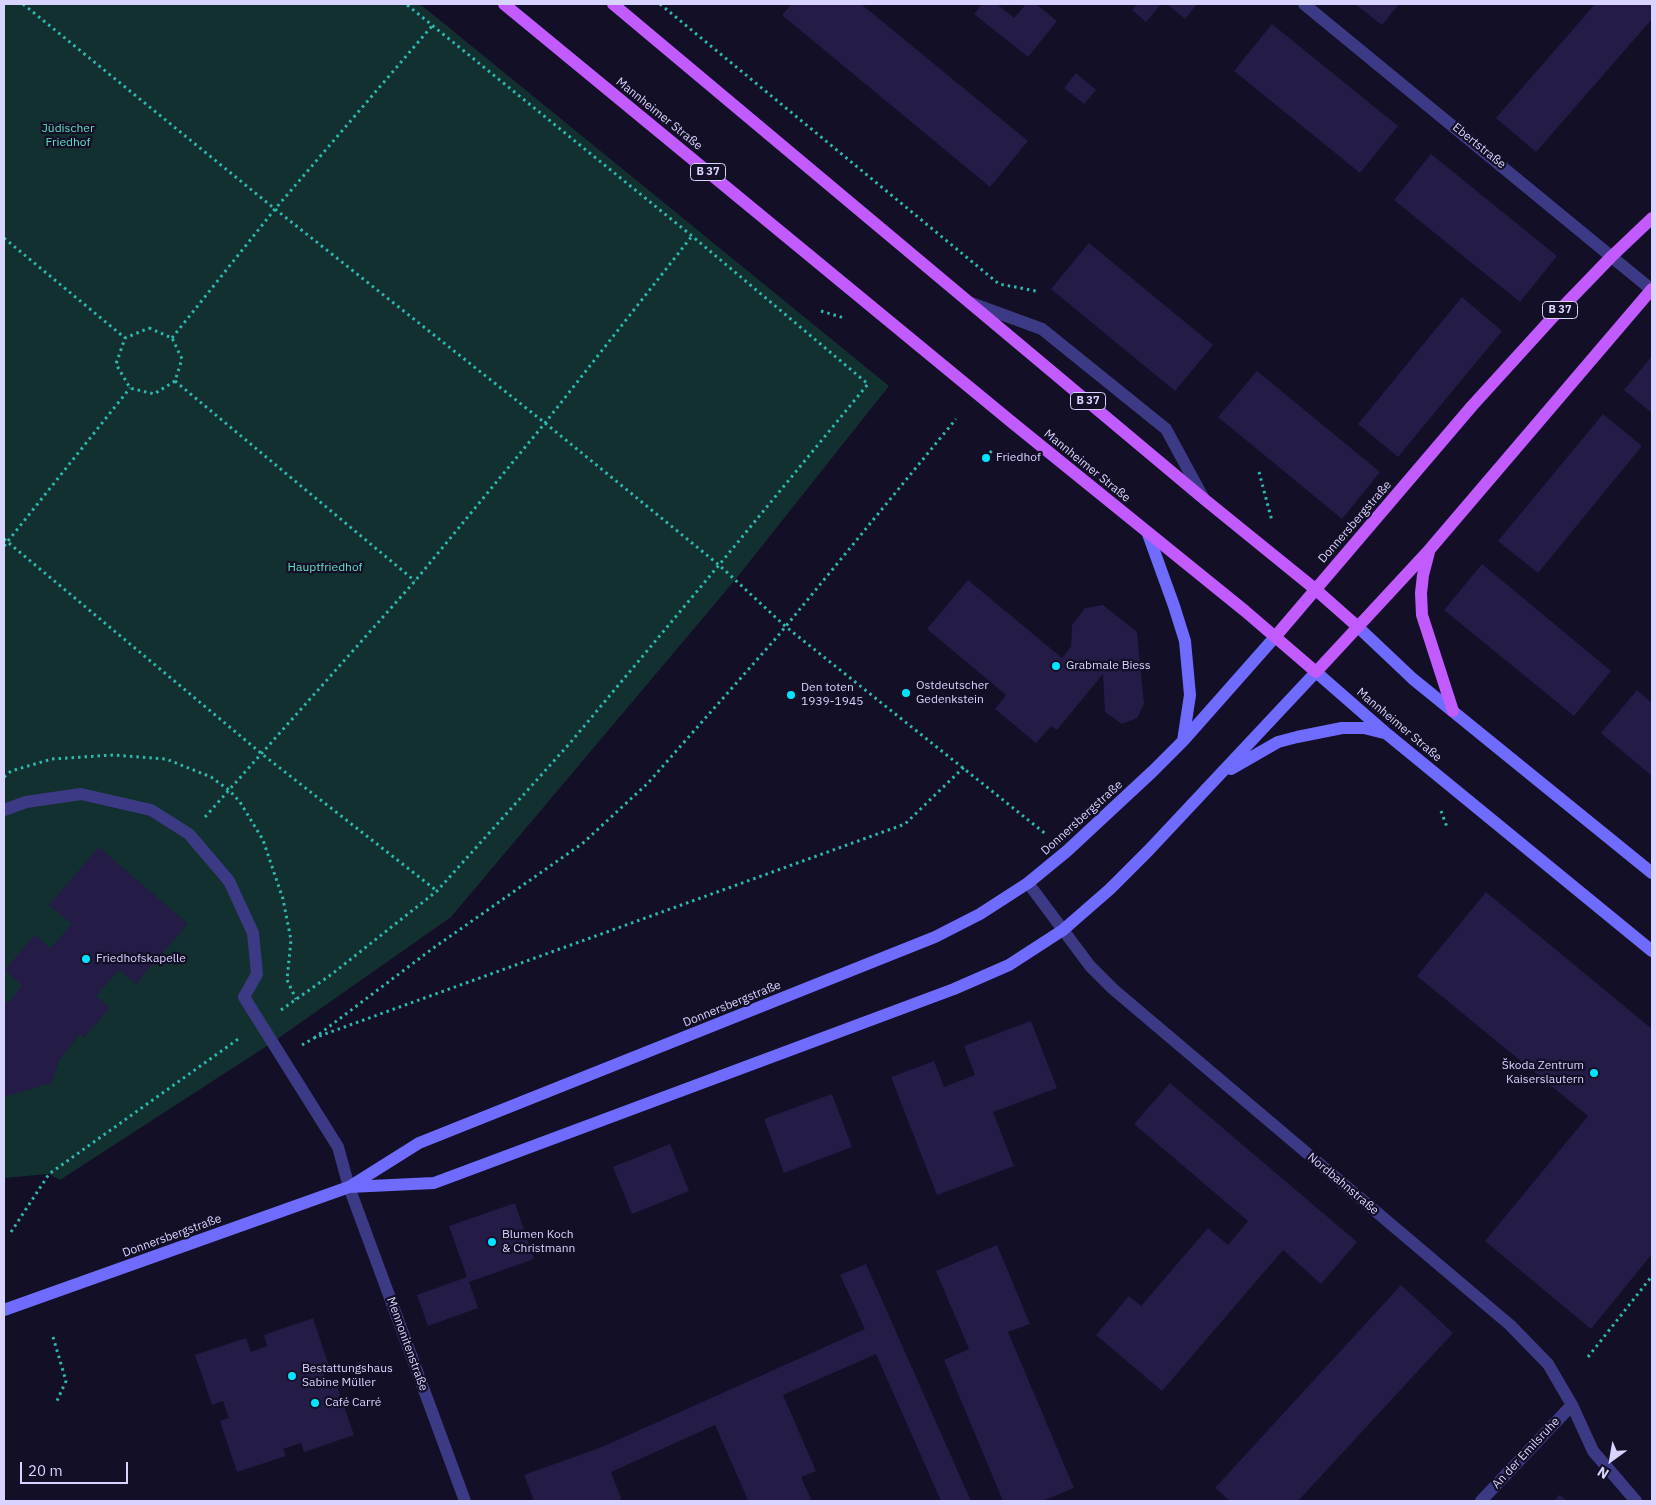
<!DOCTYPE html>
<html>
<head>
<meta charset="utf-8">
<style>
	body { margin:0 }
	#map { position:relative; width:1656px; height:1505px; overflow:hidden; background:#130f26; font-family:"IBM Plex Sans",sans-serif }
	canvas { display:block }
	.frame { position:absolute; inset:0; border:5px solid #d9d4ff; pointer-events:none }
	.north { position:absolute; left:1586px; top:1435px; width:50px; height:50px; -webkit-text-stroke:4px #130f26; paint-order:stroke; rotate:212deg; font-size:14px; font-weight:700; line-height:20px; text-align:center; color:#d9d4ff }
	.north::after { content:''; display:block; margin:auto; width:18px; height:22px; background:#d9d4ff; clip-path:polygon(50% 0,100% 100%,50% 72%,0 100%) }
	.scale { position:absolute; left:20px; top:1462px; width:108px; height:22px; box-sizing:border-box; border:2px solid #d9d4ff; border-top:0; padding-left:6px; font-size:15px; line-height:18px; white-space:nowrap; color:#d9d4ff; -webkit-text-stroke:4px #130f26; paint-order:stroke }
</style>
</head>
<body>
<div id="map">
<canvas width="1656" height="1505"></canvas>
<div class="frame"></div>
<div class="north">N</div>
<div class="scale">20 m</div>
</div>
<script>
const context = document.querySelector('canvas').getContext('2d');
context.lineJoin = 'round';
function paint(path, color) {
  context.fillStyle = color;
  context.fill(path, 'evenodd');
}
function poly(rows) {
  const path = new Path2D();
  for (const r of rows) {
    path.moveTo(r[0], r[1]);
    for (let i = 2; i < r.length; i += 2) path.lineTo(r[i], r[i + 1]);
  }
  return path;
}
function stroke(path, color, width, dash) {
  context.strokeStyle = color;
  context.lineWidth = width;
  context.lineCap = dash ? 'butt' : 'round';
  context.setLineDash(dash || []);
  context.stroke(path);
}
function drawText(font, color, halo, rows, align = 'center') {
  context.font = font + ' "IBM Plex Sans",sans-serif';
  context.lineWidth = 4.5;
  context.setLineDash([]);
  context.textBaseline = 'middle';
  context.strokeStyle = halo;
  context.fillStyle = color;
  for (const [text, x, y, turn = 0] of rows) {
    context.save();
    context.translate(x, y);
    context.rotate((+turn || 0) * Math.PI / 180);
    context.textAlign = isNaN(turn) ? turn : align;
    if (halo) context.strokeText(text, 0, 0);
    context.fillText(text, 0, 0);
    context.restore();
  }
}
paint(poly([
	[4,4,420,4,889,386,735,580,451,917,273,1042,60,1180,49,1174,4,1178]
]), '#12302f');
paint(poly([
	[792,4,861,4,1028,141,990,187,782,15],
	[982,4,997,4,1014,18,1026,4,1036,4,1057,21,1028,57,974,14],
	[1137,4,1161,4,1146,22,1132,10],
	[1167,4,1197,4,1185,19],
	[1355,4,1399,4,1382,25],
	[1595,4,1652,4,1652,19,1536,152,1496,118],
	[1272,24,1398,126,1360,173,1234,71],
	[1076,73,1096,90,1084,104,1064,88],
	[1431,154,1557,256,1520,302,1394,200],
	[1089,243,1213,345,1175,391,1051,289],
	[1462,297,1502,331,1398,457,1358,424],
	[1652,356,1652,413,1624,390],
	[1257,371,1380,472,1342,519,1218,417],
	[1603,414,1642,446,1538,573,1498,541],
	[1482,564,1611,671,1574,716,1444,610],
	[968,580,1062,658,1071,647,1072,625,1085,608,1103,605,1137,632,1144,704,1137,718,1122,724,1105,712,1103,674,1057,730,1051,726,1036,743,995,709,1006,695,927,629],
	[1637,690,1652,703,1652,776,1601,733],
	[99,847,188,924,136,984,119,970,96,996,110,1008,84,1038,80,1034,59,1061,52,1083,4,1097,4,1003,10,1001,22,985,5,970,35,935,51,948,72,924,49,905],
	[1486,892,1652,1029,1652,1254,1591,1329,1485,1241,1588,1116,1417,976],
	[1031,1021,1057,1088,993,1112,1014,1166,937,1195,891,1077,934,1061,944,1087,975,1075,964,1046],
	[1170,1083,1357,1242,1321,1284,1283,1250,1162,1391,1096,1335,1129,1296,1141,1306,1208,1228,1228,1245,1248,1221,1134,1124],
	[832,1094,852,1147,784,1173,764,1119],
	[670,1144,689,1191,632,1214,613,1167],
	[515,1203,534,1259,469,1282,478,1308,428,1326,417,1295,467,1277,449,1226],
	[997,1245,1030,1324,1008,1332,1074,1488,1042,1501,1003,1501,944,1360,969,1349,936,1271],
	[866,1264,971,1501,941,1501,876,1354,783,1395,816,1471,801,1477,812,1501,744,1501,748,1500,715,1425,611,1472,622,1501,534,1501,524,1475,602,1447,865,1329,840,1275],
	[1401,1285,1453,1333,1298,1501,1230,1501,1215,1488],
	[313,1318,330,1369,323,1372,329,1389,337,1386,354,1435,304,1452,301,1443,283,1449,286,1456,237,1472,220,1421,229,1418,223,1401,212,1405,195,1355,246,1338,251,1352,267,1346,264,1335],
	[1559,1495,1568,1501,1554,1501]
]), '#241b47');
stroke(poly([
	[23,4,275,209,545,423,719,565,785,626,1047,835],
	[660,4,999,284,1036,291],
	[4,238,125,338],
	[821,311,844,318],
	[149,328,172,338,182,359,175,381,154,394,130,388,116,364,125,338,149,328],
	[172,338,275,209,432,26],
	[175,381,415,581],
	[986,458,993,449],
	[1259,472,1272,521],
	[4,539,262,754,437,891],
	[4,546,130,388],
	[4,777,11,771,52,759,113,755,166,759,211,777,229,790,240,802,263,840,283,899,291,940,287,980,296,999],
	[1441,811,1447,827],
	[205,817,415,581,545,423,692,236],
	[281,1010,332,974,437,891,570,743,719,565,868,384,692,236,406,4],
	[314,1038,432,949,583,843,648,783,777,637,956,419],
	[302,1045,314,1038,905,824,964,767],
	[11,1232,49,1174,241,1037],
	[53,1337,66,1381,56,1403],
	[1588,1357,1652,1276]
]), '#2fb8b0', 3, [2.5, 4]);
stroke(poly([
	[971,303,1042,329,1166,429,1204,499],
	[4,810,26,802,81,794,151,810,189,834,229,881,253,933,257,974,244,997,338,1147,349,1187]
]), '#3d3a85', 12);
stroke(poly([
	[1304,4,1652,290],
	[1028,883,1090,966,1113,989,1510,1325,1548,1364,1572,1405,1593,1451,1636,1501],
	[349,1187,465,1501],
	[1481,1501,1572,1405]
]), '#3d3a85', 12);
stroke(poly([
	[1148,534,1174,606,1185,641,1190,695,1183,741],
	[1358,627,1413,679,1652,873],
	[1231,769,1278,742,1297,737,1342,728,1364,728,1384,733],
	[349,1187,434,1183,954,989,1009,965,1063,930,1110,889,1149,850,1316,672,1387,734,1652,951],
	[4,1310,349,1187,419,1143,935,937,980,914,1028,883,1067,851,1153,771,1183,741,1275,637]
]), '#6f6bff', 12);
stroke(poly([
	[504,4,1014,424,1245,611,1316,672,1430,549,1652,289],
	[613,4,1204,499,1315,589,1358,627],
	[1429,552,1423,575,1421,593,1422,615,1453,711],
	[1275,637,1472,406,1553,317,1611,257,1652,218]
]), '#c25bff', 12);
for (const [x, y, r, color] of [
	[986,458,5,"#00e5ff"],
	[1056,666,5,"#00e5ff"],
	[906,693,5,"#00e5ff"],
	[791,695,5,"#00e5ff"],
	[86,959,5,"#00e5ff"],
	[1594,1073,5,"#00e5ff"],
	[492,1242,5,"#00e5ff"],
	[292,1376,5,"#00e5ff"],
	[315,1403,5,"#00e5ff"]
]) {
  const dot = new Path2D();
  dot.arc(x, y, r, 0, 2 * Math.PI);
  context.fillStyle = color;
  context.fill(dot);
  stroke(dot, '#130f26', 2);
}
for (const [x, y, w] of [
	[708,172,35],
	[1560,310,35],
	[1088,401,35]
]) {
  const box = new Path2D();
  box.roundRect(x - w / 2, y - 8.5, w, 17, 4);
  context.fillStyle = '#130f26';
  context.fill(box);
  stroke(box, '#d9d4ff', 1);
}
drawText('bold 11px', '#d9d4ff', null, [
	["B 37",708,172],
	["B 37",1560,310],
	["B 37",1088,401]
]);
drawText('12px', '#d9d4ff', '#130f26', [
	["Mannheimer Straße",659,114,39],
	["Ebertstraße",1479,146,39],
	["Mannheimer Straße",1087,466,39],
	["Donnersbergstraße",1355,522,-49],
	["Mannheimer Straße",1399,725,40],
	["Donnersbergstraße",1082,818,-42],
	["Donnersbergstraße",732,1004,-22],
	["Nordbahnstraße",1343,1184,40],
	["Donnersbergstraße",172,1236,-20],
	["Mennonitenstraße",407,1344,70],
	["An der Emilsruhe",1526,1453,-47]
]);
drawText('12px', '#5fe0c0', '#130f26', [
	["Jüdischer",68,129],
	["Friedhof",68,143],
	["Hauptfriedhof",325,568]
]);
drawText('12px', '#d9d4ff', '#130f26', [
	["Friedhof",996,458],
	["Grabmale Biess",1066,666],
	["Ostdeutscher",916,686],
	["Gedenkstein",916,700],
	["Den toten",801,688],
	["1939-1945",801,702],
	["Friedhofskapelle",96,959],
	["Škoda Zentrum",1584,1066,"right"],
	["Kaiserslautern",1584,1080,"right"],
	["Blumen Koch",502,1235],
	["& Christmann",502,1249],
	["Bestattungshaus",302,1369],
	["Sabine Müller",302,1383],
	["Café Carré",325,1403]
], 'left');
</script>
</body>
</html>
